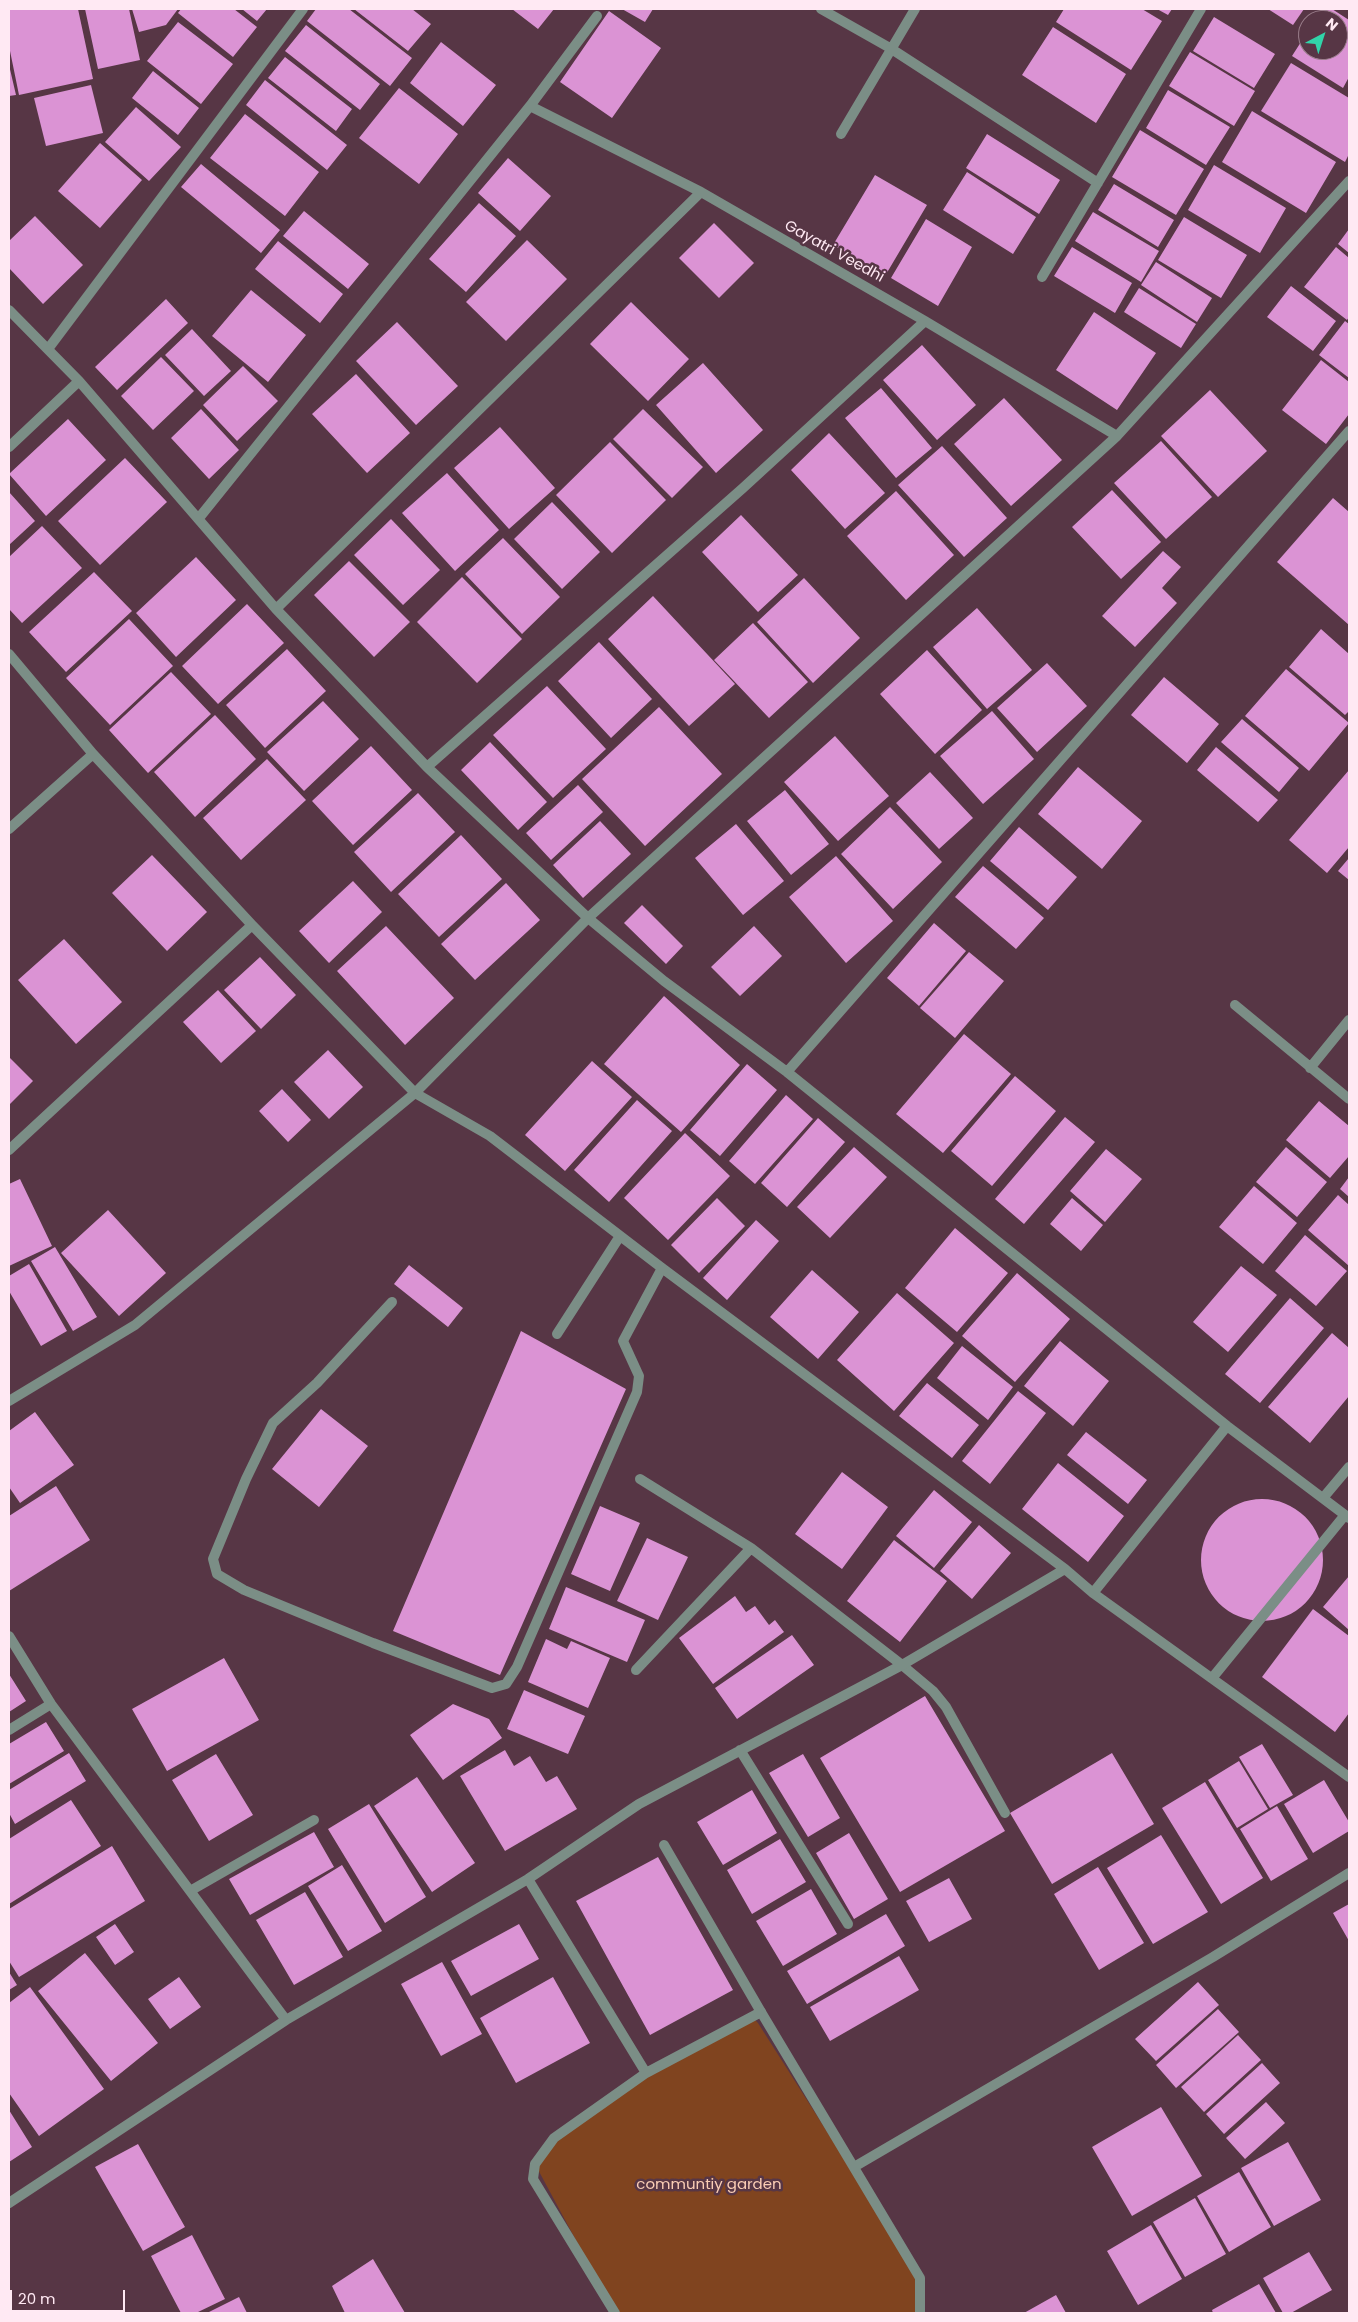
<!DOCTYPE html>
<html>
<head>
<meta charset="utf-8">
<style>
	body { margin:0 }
	#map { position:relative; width:1358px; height:2322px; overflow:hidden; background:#573645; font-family:Poppins,sans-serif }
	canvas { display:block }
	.frame { position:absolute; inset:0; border:10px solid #ffe9f3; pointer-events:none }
	.north { position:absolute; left:1298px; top:10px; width:50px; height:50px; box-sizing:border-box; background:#573645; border:1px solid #9a7e8b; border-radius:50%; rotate:40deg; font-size:14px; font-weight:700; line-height:20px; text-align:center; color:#ffe9f3 }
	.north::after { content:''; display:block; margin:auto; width:18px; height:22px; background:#31d4a9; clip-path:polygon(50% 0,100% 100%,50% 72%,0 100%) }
	.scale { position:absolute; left:10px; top:2290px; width:115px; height:22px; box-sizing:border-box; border:2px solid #ffe9f3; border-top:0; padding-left:6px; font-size:15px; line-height:18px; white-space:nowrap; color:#ffe9f3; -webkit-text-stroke:4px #573645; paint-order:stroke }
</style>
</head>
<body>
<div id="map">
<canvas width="1358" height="2322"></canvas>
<div class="frame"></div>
<div class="north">N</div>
<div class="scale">20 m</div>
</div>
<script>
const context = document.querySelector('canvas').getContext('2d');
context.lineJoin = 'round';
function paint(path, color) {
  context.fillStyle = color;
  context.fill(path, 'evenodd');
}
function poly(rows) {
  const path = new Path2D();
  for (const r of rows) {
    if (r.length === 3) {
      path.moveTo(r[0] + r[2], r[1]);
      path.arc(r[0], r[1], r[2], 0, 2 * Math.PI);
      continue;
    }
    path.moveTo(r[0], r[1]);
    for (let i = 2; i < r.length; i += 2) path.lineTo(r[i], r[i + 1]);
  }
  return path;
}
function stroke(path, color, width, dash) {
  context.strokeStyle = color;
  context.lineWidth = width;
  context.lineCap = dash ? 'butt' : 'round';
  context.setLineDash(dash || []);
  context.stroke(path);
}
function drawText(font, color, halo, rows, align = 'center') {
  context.font = font + ' Poppins,sans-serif';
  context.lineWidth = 5;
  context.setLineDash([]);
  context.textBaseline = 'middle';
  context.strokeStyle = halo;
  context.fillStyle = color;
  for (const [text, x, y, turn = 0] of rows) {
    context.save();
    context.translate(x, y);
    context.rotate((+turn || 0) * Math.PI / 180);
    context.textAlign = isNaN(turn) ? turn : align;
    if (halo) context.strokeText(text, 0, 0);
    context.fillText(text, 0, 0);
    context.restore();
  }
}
paint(poly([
	[752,2017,758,2023,920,2278,920,2313,615,2313,535,2164,554,2138,646,2073]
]), '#80441f');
paint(poly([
	[9,9,78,9,93,79,19,95,9,46],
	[85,9,129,9,140,60,98,69],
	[132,9,178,9,166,25,139,32],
	[181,9,234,9,257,27,233,57,178,13],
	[242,9,267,9,257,21],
	[316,9,349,9,412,58,390,86,307,21],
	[354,9,412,9,431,24,408,51],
	[512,9,554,9,538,29],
	[622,9,653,9,645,22],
	[1064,9,1142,9,1162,21,1131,70,1056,22],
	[1157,9,1172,9,1168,15],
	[1268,9,1304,9,1293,25],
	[1322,9,1332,9,1349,20,1349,77,1343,88,1292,56,1308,31,1308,50,1338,50,1338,20,1315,20],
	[609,11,661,48,612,118,560,82],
	[1214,17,1275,54,1254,88,1193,51],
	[178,22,233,64,201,104,147,61],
	[306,25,380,84,360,110,285,51],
	[1053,27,1126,74,1096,123,1022,75],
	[441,42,496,85,463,126,410,83],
	[1190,52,1255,91,1234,126,1169,86],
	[285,57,352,109,336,131,268,78],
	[1291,63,1349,98,1349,154,1345,162,1261,111],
	[9,65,16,95,9,96],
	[153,71,199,108,178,135,132,98],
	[265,80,347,145,327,170,246,105],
	[91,85,103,133,46,146,34,98],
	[399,88,458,134,419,184,359,138],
	[1168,90,1230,127,1206,165,1146,128],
	[136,107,181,147,149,181,105,142],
	[1252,111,1336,162,1306,213,1222,162],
	[245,114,319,172,285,216,210,158],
	[1140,130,1204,169,1176,215,1112,177],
	[987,134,1060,180,1039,214,966,168],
	[100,143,142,180,100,228,58,191],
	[508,158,551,196,520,231,478,193],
	[201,164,280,230,261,253,181,187],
	[1214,165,1286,208,1260,253,1188,210],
	[967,172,1036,217,1013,254,943,210],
	[875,175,927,205,885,276,833,245],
	[1114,184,1174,220,1158,247,1098,210],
	[479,203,516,236,466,292,429,259],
	[304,211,369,264,348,289,283,236],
	[1093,212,1159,251,1141,282,1075,241],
	[35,216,83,265,43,304,9,268,9,241],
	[1184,217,1247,255,1221,298,1158,260],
	[926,219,972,247,938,306,891,278],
	[714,223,754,263,719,298,679,258],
	[1349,229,1349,253,1338,244],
	[527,240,567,279,506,341,466,302],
	[278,241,343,294,320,323,255,269],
	[1072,247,1132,283,1115,313,1054,276],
	[1336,247,1349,258,1349,317,1347,320,1304,287],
	[1156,262,1212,298,1197,322,1141,285],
	[1291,286,1336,321,1313,351,1267,317],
	[1139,288,1196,324,1181,348,1124,312],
	[251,290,306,335,268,382,212,336],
	[166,299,188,323,117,390,95,367],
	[631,302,689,359,648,401,590,344],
	[1094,312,1156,353,1117,410,1056,370],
	[1345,321,1349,324,1349,378,1319,355],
	[397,322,458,386,416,425,356,361],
	[192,329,231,371,204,396,165,355],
	[922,345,976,405,937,440,883,380],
	[161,357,194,391,153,430,121,396],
	[1321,360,1349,382,1349,414,1326,444,1282,410],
	[703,363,763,430,716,473,656,405],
	[243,366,278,401,237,441,203,405],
	[356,374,410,433,367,473,312,414],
	[881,388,932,448,896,478,845,418],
	[1210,390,1267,451,1218,497,1161,436],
	[1004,398,1062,460,1011,506,954,444],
	[201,409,239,450,209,479,171,438],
	[643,409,703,467,672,498,613,439],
	[68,419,106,460,46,516,9,474],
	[500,427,555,488,509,529,454,468],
	[829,433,885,493,845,529,791,470],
	[1161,441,1212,497,1166,539,1114,483],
	[610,442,666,500,612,553,556,495],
	[942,446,1007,518,964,557,898,485],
	[125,458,167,502,100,565,58,521],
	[447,473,499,530,455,571,402,513],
	[1112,490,1161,542,1121,579,1072,527],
	[896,491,954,555,906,600,847,536],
	[9,492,35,521,9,545],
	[1333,498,1349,512,1349,625,1277,562],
	[552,502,600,552,562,589,514,539],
	[741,515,798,575,758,612,702,552],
	[391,519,440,570,403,605,354,555],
	[42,526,82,568,22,623,9,609,9,557],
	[503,538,560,597,522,634,465,574],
	[1163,551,1181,567,1162,588,1177,603,1135,647,1102,616],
	[196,557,236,600,176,657,136,613],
	[349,561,410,622,374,657,314,595],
	[94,572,132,611,66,672,29,632],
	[462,577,522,639,477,683,417,622],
	[804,578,860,638,813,683,757,622],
	[653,596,735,684,689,726,608,639],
	[247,604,284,643,218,704,182,666],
	[977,608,1032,670,987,709,933,647],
	[129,619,173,666,110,725,66,678],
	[753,623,808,682,769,718,714,660],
	[1321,629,1349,654,1349,711,1345,715,1289,667],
	[599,642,652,699,611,738,558,681],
	[287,649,326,691,265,748,226,705],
	[927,650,982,710,935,754,880,694],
	[1047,663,1087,706,1037,752,997,708],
	[1286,669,1349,723,1309,771,1245,716],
	[171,672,211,714,148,773,109,730],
	[1164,677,1219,724,1187,763,1131,715],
	[547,686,606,749,553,798,493,735],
	[323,701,359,739,304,791,267,752],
	[659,707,722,774,645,846,582,779],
	[992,711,1034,759,983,804,940,756],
	[215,715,256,759,195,817,154,772],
	[1242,719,1299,768,1279,792,1221,742],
	[835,736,889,796,838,841,784,782],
	[490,742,547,802,518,830,461,770],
	[371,746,412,790,353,845,312,801],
	[1216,747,1278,800,1258,822,1197,770],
	[267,759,306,800,241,860,203,818],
	[1078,767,1142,821,1102,869,1038,814],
	[1349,770,1349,847,1327,873,1289,840],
	[930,772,973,818,939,849,896,803],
	[578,785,603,812,551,860,526,833],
	[785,790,829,844,791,875,747,821],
	[418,793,455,832,391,892,354,852],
	[890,807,942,862,893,909,841,854],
	[600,821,631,854,583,898,553,865],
	[736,824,784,881,743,915,695,858],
	[1019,827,1077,877,1048,910,990,861],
	[461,835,502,879,439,937,398,894],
	[152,855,207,912,167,951,112,893],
	[836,856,893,921,846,963,789,897],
	[1349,858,1349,880,1338,871],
	[983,866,1044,918,1016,949,955,897],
	[353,881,382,912,329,963,299,931],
	[506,883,540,920,475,980,441,944],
	[642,905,683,946,666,964,624,923],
	[934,923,966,951,919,1006,887,978],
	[386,926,454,998,405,1045,337,971],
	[754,926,782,956,740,996,711,967],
	[64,939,122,1002,76,1044,18,980],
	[969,952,1004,981,955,1038,920,1008],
	[260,957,296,995,261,1029,224,990],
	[218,990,256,1031,221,1063,183,1022],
	[664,996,740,1065,681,1132,604,1064],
	[964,1034,1011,1074,943,1153,896,1114],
	[328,1050,363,1087,329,1119,294,1082],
	[9,1057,33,1081,9,1105],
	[592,1061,632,1097,565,1171,525,1135],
	[747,1064,777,1090,720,1156,690,1130],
	[1015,1076,1056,1111,992,1186,951,1151],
	[282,1089,311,1120,288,1142,259,1111],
	[786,1095,813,1119,755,1184,729,1161],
	[637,1100,672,1131,609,1202,574,1170],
	[1319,1101,1349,1126,1349,1156,1330,1178,1286,1140],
	[1065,1117,1095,1142,1024,1224,995,1199],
	[818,1118,845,1142,787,1207,761,1183],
	[685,1133,730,1176,668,1240,624,1198],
	[854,1147,887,1177,830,1238,797,1207],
	[1286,1147,1327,1182,1297,1217,1256,1182],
	[1106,1149,1142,1179,1105,1222,1070,1191],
	[1349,1177,1349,1197,1340,1189],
	[20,1179,52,1246,9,1266,9,1184],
	[1254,1186,1297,1223,1263,1264,1219,1227],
	[1338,1195,1349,1205,1349,1266,1308,1230],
	[717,1198,745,1226,699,1273,671,1245],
	[1072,1198,1103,1225,1081,1251,1050,1224],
	[108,1210,166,1273,119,1316,61,1253],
	[756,1220,779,1241,727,1300,703,1278],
	[955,1228,1008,1273,957,1332,905,1288],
	[1305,1235,1347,1271,1316,1306,1275,1271],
	[55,1247,97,1317,73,1331,31,1261],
	[29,1264,67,1331,41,1346,9,1291,9,1276],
	[409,1265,463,1308,448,1327,394,1284],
	[1241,1266,1277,1295,1228,1352,1193,1322],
	[812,1270,859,1312,818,1359,770,1317],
	[1017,1273,1070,1319,1015,1382,962,1336],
	[897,1293,954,1343,894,1411,837,1360],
	[1290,1298,1324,1328,1260,1403,1225,1374],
	[521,1331,626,1389,500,1675,393,1631],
	[1332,1333,1349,1348,1349,1396,1310,1443,1268,1407],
	[1060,1341,1109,1381,1073,1426,1024,1386],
	[962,1346,1013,1387,988,1420,937,1378],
	[927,1383,979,1425,952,1458,899,1416],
	[1018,1391,1046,1413,990,1484,962,1461],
	[321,1409,368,1446,319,1507,272,1469],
	[35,1412,74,1465,20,1503,9,1487,9,1431],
	[1086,1432,1147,1480,1128,1504,1067,1455],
	[1058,1463,1124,1516,1088,1562,1022,1509],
	[842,1472,888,1507,842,1569,795,1534],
	[56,1486,90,1540,9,1591,9,1516],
	[934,1490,972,1522,934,1568,896,1536],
	[1262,1560,61],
	[600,1506,640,1523,610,1591,571,1574],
	[979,1525,1011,1553,972,1599,940,1571],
	[647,1538,688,1557,658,1620,617,1601],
	[894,1540,947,1581,900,1642,847,1601],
	[1349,1576,1349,1630,1323,1607],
	[566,1587,645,1620,627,1662,549,1629],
	[735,1596,746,1612,755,1606,769,1625,775,1620,784,1632,713,1684,679,1638],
	[1313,1609,1349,1636,1349,1713,1335,1732,1262,1677],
	[792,1635,814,1665,737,1719,715,1688],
	[546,1639,567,1649,571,1641,610,1658,588,1708,528,1682],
	[224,1658,259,1720,167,1771,132,1709],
	[9,1674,26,1701,9,1712],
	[524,1690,585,1716,568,1754,507,1729],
	[925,1696,1005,1831,900,1892,820,1758],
	[453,1704,489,1719,502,1738,443,1780,410,1735],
	[46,1722,64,1751,9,1784,9,1744],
	[1262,1744,1293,1795,1270,1808,1239,1757],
	[505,1750,514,1766,530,1756,546,1782,557,1776,577,1809,505,1851,460,1776],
	[69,1753,86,1781,15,1824,9,1813,9,1790],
	[1112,1753,1154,1824,1052,1884,1010,1813],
	[216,1754,253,1815,209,1841,172,1780],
	[803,1754,840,1818,808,1837,769,1773],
	[1239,1761,1268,1809,1237,1828,1208,1780],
	[417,1777,475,1863,432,1892,374,1806],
	[1324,1780,1349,1822,1349,1831,1313,1853,1284,1804],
	[1205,1782,1263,1878,1221,1904,1162,1808],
	[752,1790,777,1833,723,1865,697,1822],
	[71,1800,101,1846,9,1904,9,1839],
	[369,1804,426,1897,385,1923,328,1829],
	[1277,1806,1308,1859,1271,1881,1240,1829],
	[314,1832,334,1867,250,1915,229,1879],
	[849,1833,888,1899,854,1919,816,1853],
	[1161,1835,1208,1912,1153,1944,1107,1868],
	[780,1839,806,1882,752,1914,727,1870],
	[112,1846,145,1901,19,1977,9,1961,9,1909],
	[658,1857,733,1990,650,2035,576,1901],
	[342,1865,382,1931,348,1951,308,1886],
	[1098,1867,1144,1943,1099,1970,1054,1894],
	[949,1878,972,1919,929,1942,906,1901],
	[811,1889,837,1934,783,1966,756,1921],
	[305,1892,343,1957,294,1985,256,1920],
	[1349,1904,1349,1941,1333,1913],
	[886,1914,905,1946,807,2004,787,1971],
	[115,1924,134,1952,115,1965,96,1937],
	[519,1924,539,1959,471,1996,451,1961],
	[85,1953,158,2043,111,2081,38,1991],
	[899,1956,919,1990,830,2041,810,2007],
	[442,1962,482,2034,441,2056,401,1984],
	[9,1972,17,1985,9,1990],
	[179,1977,201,2007,170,2029,148,1999],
	[553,1977,590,2043,516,2083,480,2018],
	[1198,1982,1219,2005,1156,2061,1135,2039],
	[30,1987,104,2089,39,2136,9,2093,9,2003],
	[1218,2009,1239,2032,1176,2088,1156,2065],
	[1238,2035,1261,2060,1204,2112,1181,2087],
	[1262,2063,1280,2083,1224,2134,1206,2114],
	[1266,2102,1285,2123,1245,2159,1226,2138],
	[1161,2107,1202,2176,1132,2216,1092,2147],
	[9,2110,32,2147,9,2162],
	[1288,2142,1321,2200,1274,2226,1241,2168],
	[138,2144,185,2227,143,2251,95,2167],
	[1239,2172,1271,2227,1229,2252,1197,2196],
	[1195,2198,1226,2254,1185,2277,1153,2222],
	[1151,2225,1182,2279,1138,2305,1107,2251],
	[192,2235,225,2299,196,2313,181,2313,151,2256],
	[1309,2252,1332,2290,1291,2313,1283,2313,1263,2278],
	[373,2259,405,2313,345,2313,332,2286],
	[1259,2284,1276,2313,1213,2313,1212,2310],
	[1056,2295,1066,2313,1024,2313],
	[239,2297,247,2313,207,2313]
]), '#db93d4');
stroke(poly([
	[902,1665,933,1691,946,1707,1005,1813],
	[664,1845,761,2012]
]), '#7b8e86', 10);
stroke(poly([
	[821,9,890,48,1098,183],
	[530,106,701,192,925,321,1117,436],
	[841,134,915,9],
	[1042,277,1201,9],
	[9,310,79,381,276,609,427,767,588,918,664,981,787,1072,1227,1426,1349,1518],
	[48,349,303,9],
	[9,447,79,381],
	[199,518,530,106,597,16],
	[276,609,701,192],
	[9,654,93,754,252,925,415,1093,490,1136,662,1268,1065,1569,1093,1593,1349,1777],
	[427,767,743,488,925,321],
	[9,829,93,754],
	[1235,1005,1349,1099],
	[1310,1068,1349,1020],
	[787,1072,1349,431],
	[9,1150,252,925],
	[392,1302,317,1383,273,1423,246,1479,213,1559,217,1574,244,1590,373,1643,492,1688,506,1684,517,1667,637,1392,639,1376,623,1341,662,1268],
	[557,1334,620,1236],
	[9,1401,135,1325,415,1093,588,918,1117,436,1349,181],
	[640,1479,751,1548,902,1665],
	[1323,1498,1349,1467],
	[1093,1593,1227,1426],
	[9,1636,51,1704,286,2020],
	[636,1670,751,1548],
	[1213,1677,1345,1515],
	[9,1730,51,1704],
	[740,1750,848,1924],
	[528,1879,646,2073],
	[190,1891,314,1820],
	[854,2167,1213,1957,1349,1873],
	[9,2203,286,2020,528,1879,639,1804,902,1665,1065,1569],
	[615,2313,533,2179,535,2164,554,2138,646,2073,761,2012,920,2278,920,2313]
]), '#7b8e86', 10);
drawText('15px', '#ffe9f3', '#573645', [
	["Gayatri Veedhi",834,252,29]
]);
drawText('15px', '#facdb5', '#573645', [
	["communtiy garden",709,2185]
]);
</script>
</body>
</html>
